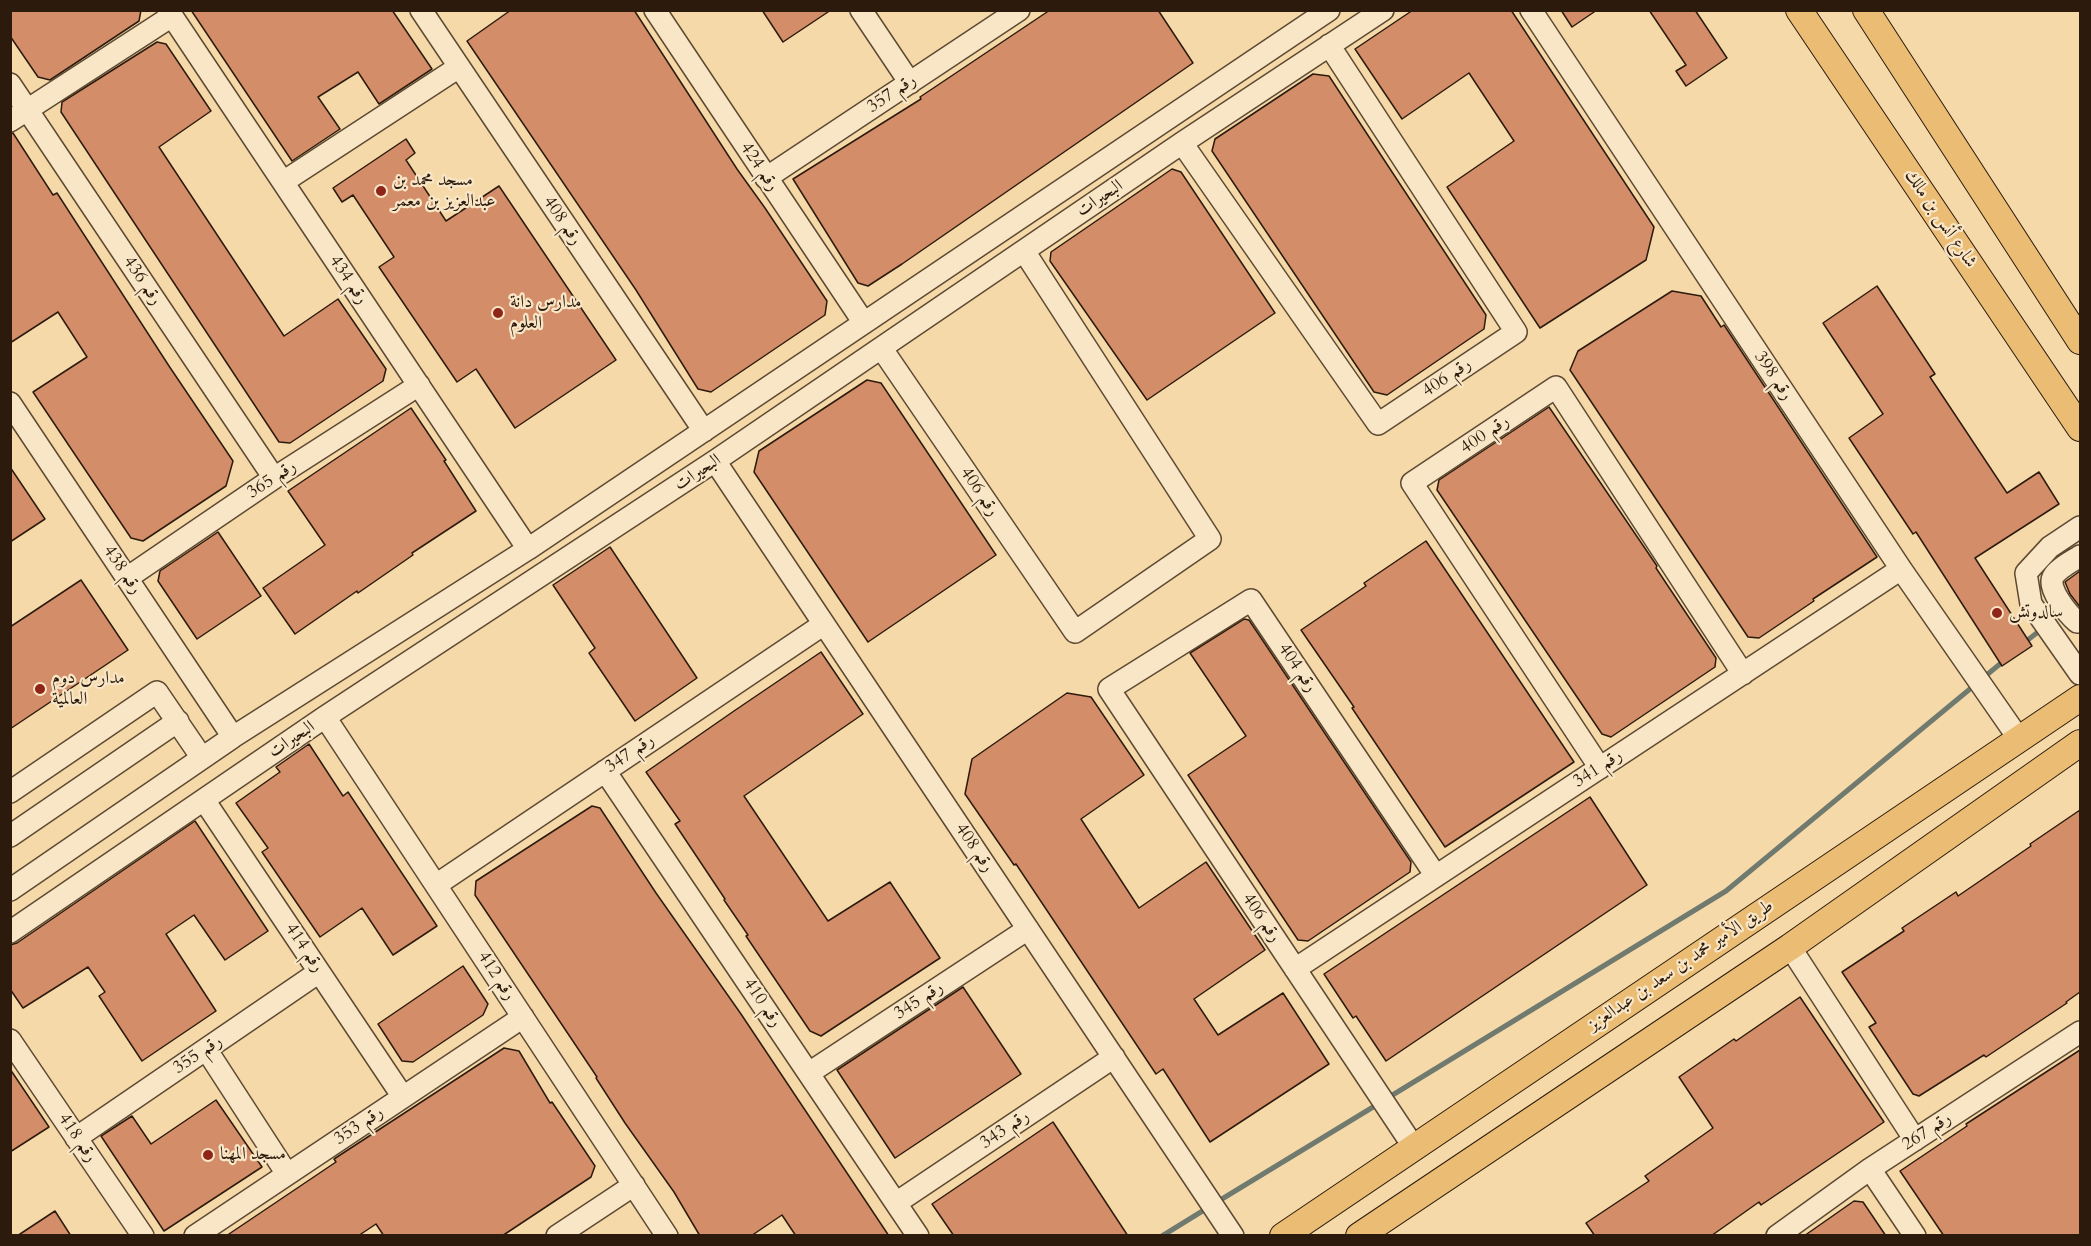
<!DOCTYPE html>
<html>
<head>
<meta charset="utf-8">
<style>
  body { margin:0 }
  #map { position:relative; width:2091px; height:1246px; overflow:hidden; background:#f5d9a9; font-family:Cardo,serif }
  canvas { display:block }
  .frame { position:absolute; inset:0; border:12px solid #2c1b0c; pointer-events:none }
</style>
</head>
<body>
<div id="map">
<canvas width="2091" height="1246"></canvas>
<div class="frame"></div>
</div>
<script>
const context = document.querySelector('canvas').getContext('2d');
context.lineJoin = 'round';
function stroke(path, color, width, dash) {
  context.strokeStyle = color;
  context.lineWidth = width;
  context.lineCap = dash ? 'butt' : 'round';
  context.setLineDash(dash || []);
  context.stroke(path);
}
function fill(path, color) {
  context.fillStyle = color;
  context.fill(path, 'evenodd');
}
function drawText(font, color, halo, rows, align = 'center') {
  context.font = font + ' Cardo,Amiri,serif';
  context.lineWidth = 4.5;
  context.setLineDash([]);
  context.textBaseline = 'middle';
  context.strokeStyle = halo;
  context.fillStyle = color;
  for (const [text, x, y, turn = 0] of rows) {
    context.save();
    context.translate(x, y);
    context.rotate((+turn || 0) * Math.PI / 180);
    context.textAlign = isNaN(turn) ? turn : align;
    if (halo) context.strokeText(text, 0, 0);
    context.fillText(text, 0, 0);
    context.restore();
  }
}
stroke(new Path2D(`
  M2024 643 2043 628
  M1983 678 2006 659
  M1386 1099 1726 891 1976 684
  M1217 1202 1378 1104
  M1162 1236 1209 1207`), '#707a6e', 5);
const building = new Path2D(`
  M10 10H141L139 21 50 80 38 77 10 36Z
  M191 10H392L432 69 379 104 358 72 318 97 340 129 292 161Z
  M511 10H634L737 169 765 208 827 301 825 315 711 392 698 389 636 290 467 41Z
  M762 10H831L783 42Z
  M1050 10H1158L1193 63 902 264 868 286 858 283 793 179 921 99 920 97Z
  M1413 10H1511L1654 227 1646 260 1540 328 1447 187 1514 141 1469 73 1402 119 1355 49Z
  M1561 10H1597L1572 27Z
  M1649 10H1695L1727 58 1686 86 1676 71 1686 65Z
  M157 42 166 44 211 111 159 147 284 336 338 299 386 369 383 381 290 443 279 442 61 112 62 102Z
  M1313 74 1329 76 1486 315 1484 329 1387 395 1374 392 1212 151 1215 139Z
  M13 133 53 195 57 193 169 366 233 461 226 486 143 541 131 538 33 392 87 357 58 312 10 343V134Z
  M406 139 415 153 406 160 446 221 499 186 616 360 515 428 476 369 457 382 379 267 394 257 353 195 342 202 333 188Z
  M1172 169 1181 172 1275 313 1147 400 1050 261 1051 252Z
  M1877 286 1935 374 1930 377 2007 493 2039 472 2059 504 1975 558 2032 646 2002 666 1916 532 1913 534 1849 438 1883 414 1823 323Z
  M1672 291 1701 296 1721 327 1724 325 1877 557 1813 599 1814 601 1759 638 1748 637 1570 370 1578 351Z
  M867 380 881 383 996 555 868 642 754 472 759 451Z
  M1549 407 1657 566 1656 568 1716 658 1715 667 1611 737 1602 734 1437 490 1439 480Z
  M411 408 446 460 444 461 476 511 412 553 413 555 358 593 357 591 295 634 263 588 325 545 288 491Z
  M10 467 45 519 10 542Z
  M218 532 261 596 197 639 158 581 160 571Z
  M1426 541 1574 762 1445 847 1352 708 1354 707 1301 630 1366 586 1364 583Z
  M610 547 697 678 635 721 589 653 595 648 553 585Z
  M2080 571V607L2070 594 2065 582Z
  M81 580 128 650 10 729V627Z
  M1244 619 1249 620 1411 862 1410 872 1308 941 1298 940 1188 775 1246 736 1190 653Z
  M821 652 863 714 744 796 828 921 890 882 940 958 821 1036 810 1031 746 936 748 935 724 900 725 899 675 824 680 821 646 772 734 711Z
  M1067 693 1091 697 1144 775 1081 819 1139 908 1206 862 1265 950 1194 999 1218 1035 1283 993 1329 1064 1210 1142 1163 1069 1156 1074 1016 864 1014 865 965 794 972 759Z
  M309 744 343 796 348 792 437 926 393 955 362 908 320 937 262 852 268 848 236 803 280 772 276 767Z
  M1590 797 1647 885 1386 1061 1356 1016 1353 1018 1324 974Z
  M592 806 600 808 656 893 741 1014 889 1236H796L782 1215 751 1236H700L674 1192 625 1123 596 1078 597 1077 475 895 476 881Z
  M2080 810V992L2066 1002 2067 1003 1986 1057 1984 1055 1919 1096 1913 1094 1869 1027 1876 1023 1842 972 1904 931 1902 928 1956 892 1958 896 2031 846 2030 844Z
  M195 821 268 931 225 960 194 915 166 934 216 1011 142 1061 99 996 105 992 88 967 23 1008 10 989V945L17 943Z
  M463 966 488 1004 483 1015 413 1062 402 1061 378 1024Z
  M963 987 1021 1074 895 1158 837 1070Z
  M1800 997 1884 1122 1761 1205 1759 1202 1711 1236H1595L1586 1223 1649 1181 1645 1176 1713 1128 1679 1077 1734 1039 1736 1041Z
  M504 1048 519 1051 550 1103 552 1102 595 1166 591 1177 502 1236H384L376 1224 358 1236H226L336 1162 334 1159Z
  M2080 1050V1236H1944L1900 1171 1967 1126 1966 1124Z
  M10 1069 49 1127 10 1152Z
  M216 1100 262 1167 164 1231 101 1136 132 1116 151 1144Z
  M1053 1122 1128 1236H954L932 1204Z
  M1854 1201 1863 1202 1886 1236H1804Z
  M55 1211 71 1236H17Z`);
fill(building, '#d38d69');
stroke(building, '#2c1b0c', 1.5);
const minor = new Path2D(`
  M168 10 528 549
  M421 10 704 431
  M655 10 864 323
  M861 10 910 83
  M1531 10 1901 569 2019 739
  M10 84 274 478
  M10 121 172 16
  M1182 143 1378 424 1516 332 1329 45
  M766 178 1019 10
  M283 182 459 67
  M882 349 1075 632 1210 539 1024 251
  M10 403 233 737
  M715 461 1233 1236
  M2080 527 2050 547 2026 573 2031 604 2080 674
  M2080 556C2073 561 2058 568 2053 577 2047 589 2068 614 2077 622L2080 621
  M127 578 274 478 419 385
  M325 717 667 1236
  M1600 768 1412 483 1556 387 1743 674
  M605 771 918 1236
  M10 792 157 692 202 758
  M204 800 403 1097
  M10 836 178 721
  M436 885 824 624
  M10 890 233 737 528 549 1329 10
  M10 932 325 717 715 461 1182 143 1383 10
  M1790 947 1915 1140
  M1295 969 1901 569
  M10 1040 143 1236
  M206 1049 287 1174
  M809 1073 1028 929
  M76 1138 319 972
  M1413 1146 1109 689 1251 600 1436 876
  M1870 1169 1915 1236
  M896 1203 1114 1057
  M195 1236 523 1017
  M557 1236 634 1185
  M1777 1236 1870 1169 2080 1032`);
const major = new Path2D(`
  M1799 10 2080 428
  M1866 10 2080 341
  M1283 1236 2080 698
  M1359 1236 1790 947 2080 743`);
stroke(minor, '#5e4a33', 24);
stroke(major, '#2c1b0c', 28);
stroke(minor, '#f8e6c7', 21);
stroke(major, '#eabc74', 26);
for (const [x, y, r, color] of [
  [381,191,6,"#8f2418"],
  [498,313,6,"#8f2418"],
  [1997,613,6,"#8f2418"],
  [40,689,6,"#8f2418"],
  [208,1155,6,"#8f2418"]
]) {
  const dot = new Path2D();
  dot.arc(x, y, r, 0, 2 * Math.PI);
  context.fillStyle = color;
  context.fill(dot);
  stroke(dot, '#f8e6c7', 2);
}
drawText('18px', '#2c1b0c', '#f8e6c7', [
  ["رقم 357",892,94,-34],
  ["رقم 424",759,167,56],
  ["البحيرات",1100,199,-34],
  ["شارع أنس بن مالك",1940,219,56],
  ["رقم 408",562,221,56],
  ["رقم 434",348,280,56],
  ["رقم 436",142,281,56],
  ["رقم 398",1773,376,56],
  ["رقم 406",1447,378,-34],
  ["رقم 400",1485,435,-34],
  ["البحيرات",698,473,-33],
  ["رقم 365",272,480,-33],
  ["رقم 406",979,492,56],
  ["رقم 438",122,570,56],
  ["رقم 404",1297,668,56],
  ["البحيرات",292,740,-34],
  ["رقم 347",630,754,-34],
  ["رقم 341",1598,769,-33],
  ["رقم 408",974,848,56],
  ["رقم 406",1261,918,56],
  ["رقم 414",304,948,56],
  ["طريق الأمير محمد بن سعد بن عبدالعزيز",1681,966,-34],
  ["رقم 412",496,976,57],
  ["رقم 345",919,1001,-33],
  ["رقم 410",762,1003,56],
  ["رقم 355",198,1055,-34],
  ["رقم 353",359,1126,-34],
  ["رقم 343",1005,1130,-34],
  ["رقم 267",1927,1132,-33],
  ["رقم 418",77,1138,56]
]);
drawText('18px', '#2c1b0c', '#f8e6c7', [
  ["مسجد محمد بن",393,181],
  ["عبدالعزيز بن معمر",393,202],
  ["مدارس دانة",510,303],
  ["العلوم",510,324],
  ["سالدوتش",2009,613],
  ["مدارس دوم",52,679],
  ["العالمية",52,700],
  ["مسجد المهنا",220,1155]
], 'left');
</script>
</body>
</html>
